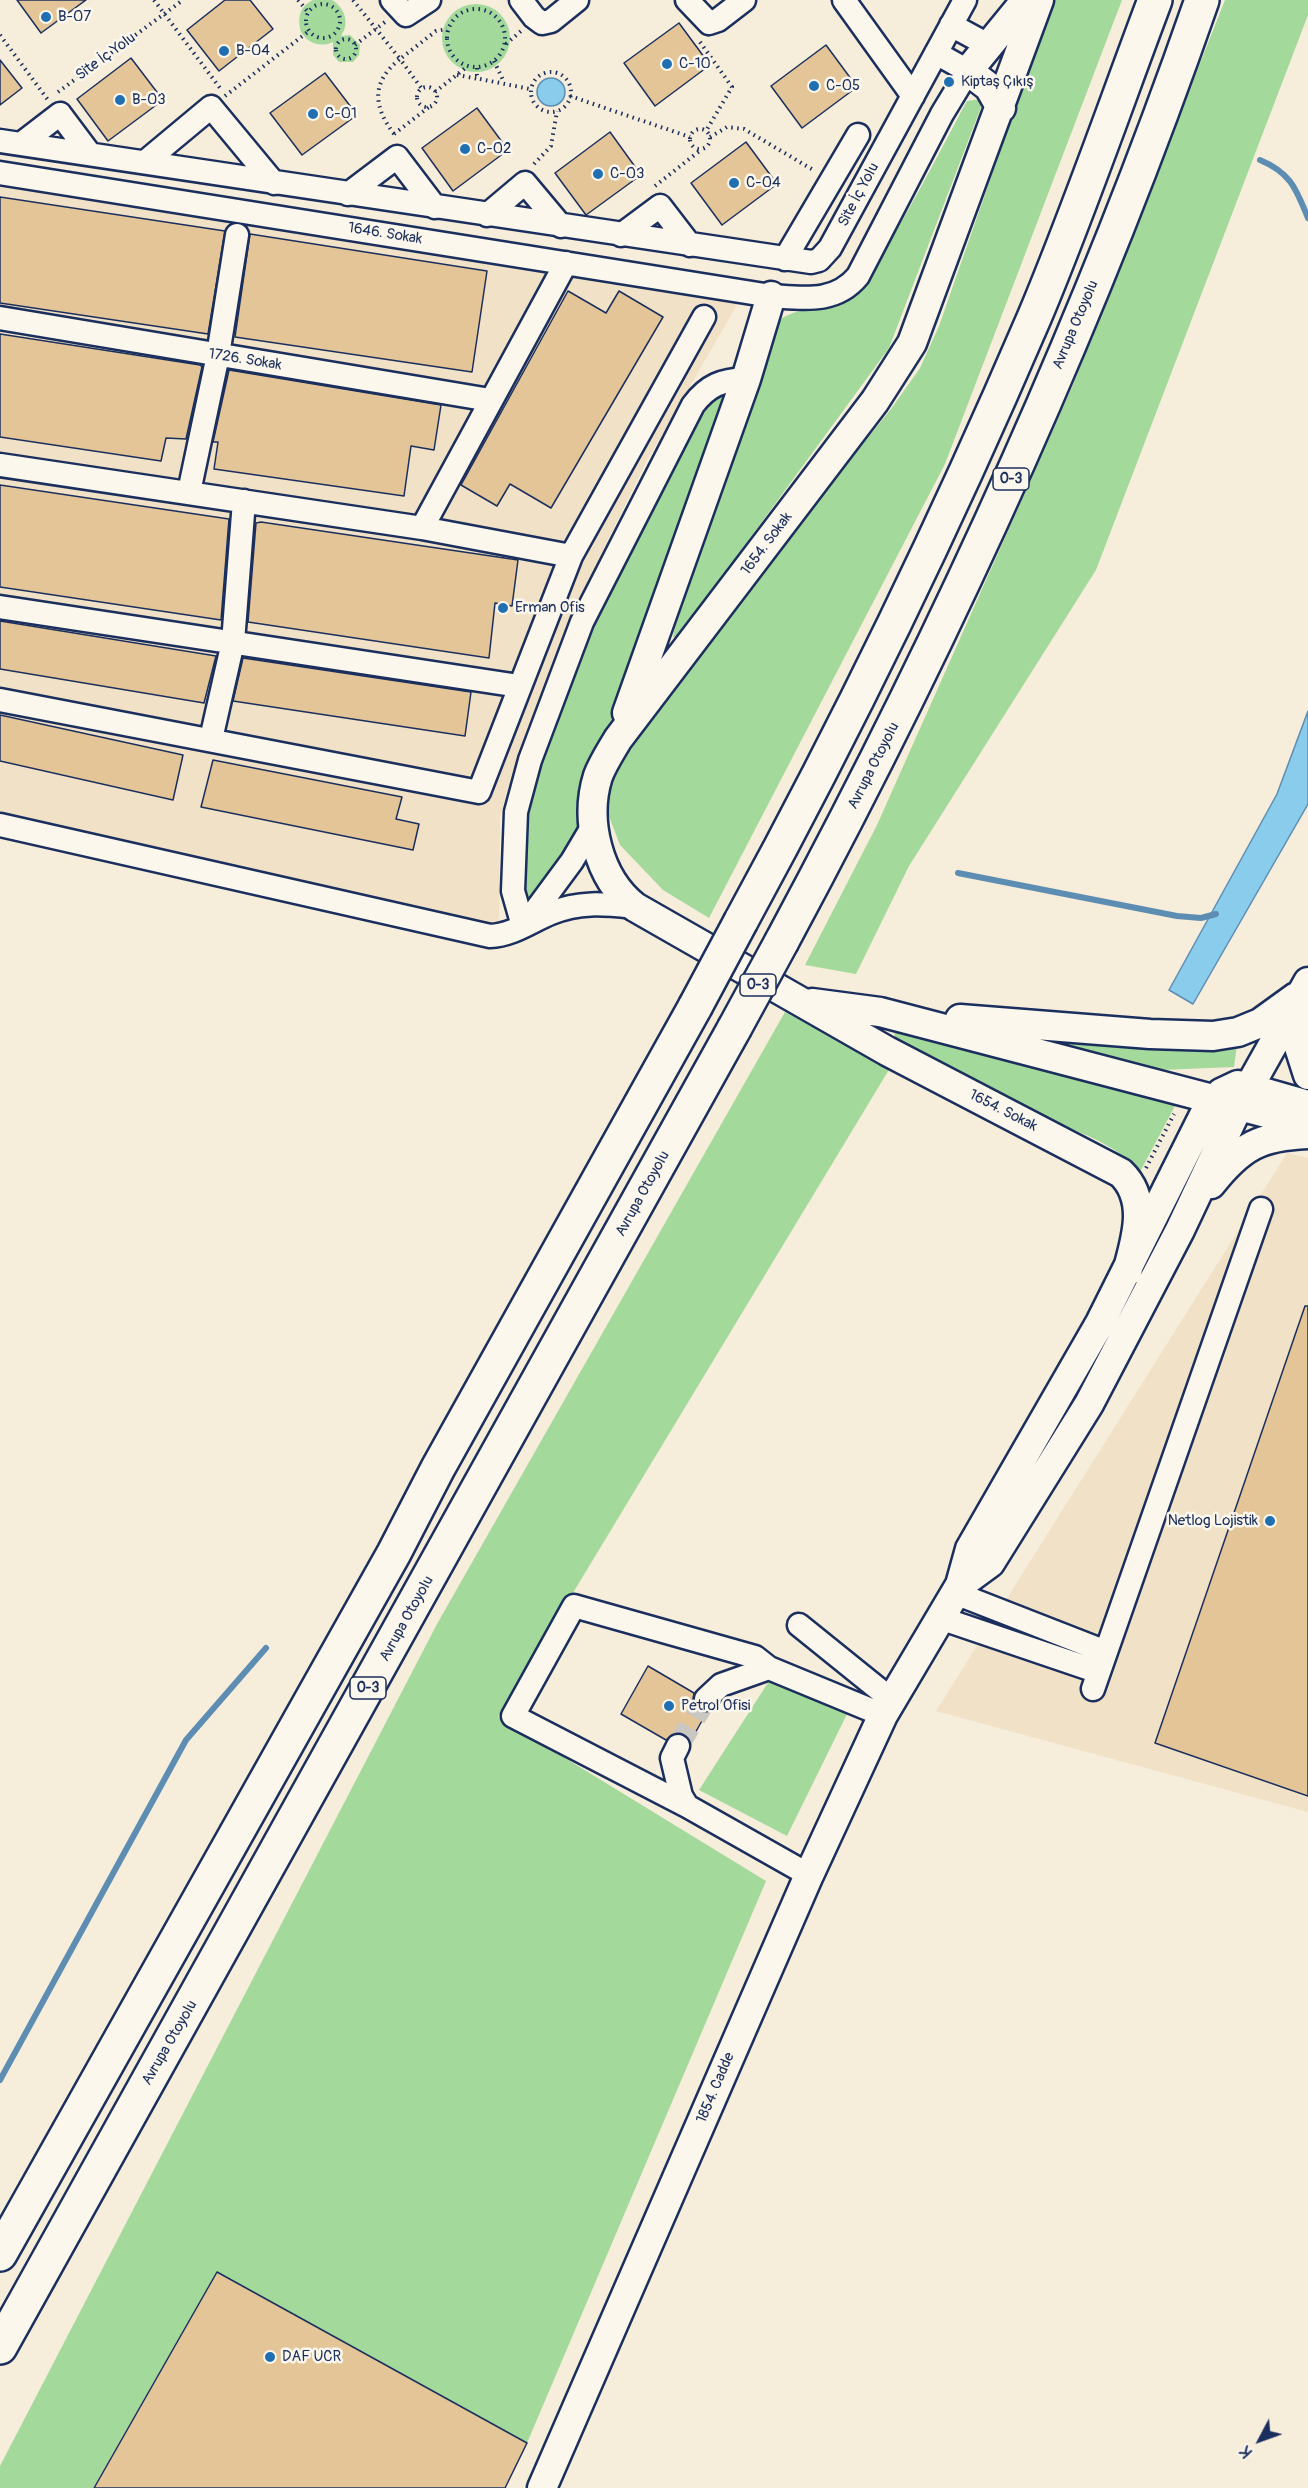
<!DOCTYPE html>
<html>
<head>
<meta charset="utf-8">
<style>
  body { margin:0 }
  #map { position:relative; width:1308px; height:2488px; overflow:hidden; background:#f6eddb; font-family:Pangolin,sans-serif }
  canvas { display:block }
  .north { position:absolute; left:1230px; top:2410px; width:60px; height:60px; -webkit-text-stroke:4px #fbf7ec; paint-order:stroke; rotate:229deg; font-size:16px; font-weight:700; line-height:24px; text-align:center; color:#1b2f5e }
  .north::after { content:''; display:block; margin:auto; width:21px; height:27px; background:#1b2f5e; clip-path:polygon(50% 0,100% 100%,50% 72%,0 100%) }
</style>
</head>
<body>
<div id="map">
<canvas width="1308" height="2488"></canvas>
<div class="north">K</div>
</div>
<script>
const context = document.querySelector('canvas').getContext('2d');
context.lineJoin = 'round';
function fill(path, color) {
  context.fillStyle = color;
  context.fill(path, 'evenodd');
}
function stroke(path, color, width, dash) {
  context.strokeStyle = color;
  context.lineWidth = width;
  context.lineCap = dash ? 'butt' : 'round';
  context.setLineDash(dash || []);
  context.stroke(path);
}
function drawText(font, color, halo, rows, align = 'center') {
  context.font = font + ' Pangolin,sans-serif';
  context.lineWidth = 5;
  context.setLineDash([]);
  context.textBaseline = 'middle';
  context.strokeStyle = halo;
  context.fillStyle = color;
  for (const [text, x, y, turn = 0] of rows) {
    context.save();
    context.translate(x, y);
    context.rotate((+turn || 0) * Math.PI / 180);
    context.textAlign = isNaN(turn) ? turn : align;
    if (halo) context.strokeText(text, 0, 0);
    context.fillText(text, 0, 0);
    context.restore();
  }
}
fill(new Path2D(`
  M0 174 745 291 646 462 567 624 507 790 500 817 499 946 0 832Z
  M1287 1153 1308 1158V1812L936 1711Z`), '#f1e1c7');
fill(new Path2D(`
  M313 0H332C345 8 350 23 341 36L350 35 360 45 359 55 353 62H339L333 55V42C320 48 308 43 301 32 297 18 300 6 313 0Z
  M1053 0H1122L945 464 709 918 663 890 620 845 605 806 609 779 631 740 697 649 891 409 920 368 939 326Z
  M1225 0H1308V15L1096 570 909 866 856 974 805 965 877 825 1072 387Z
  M442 38a34 34 0 1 1 68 0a34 34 0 1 1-68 0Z
  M981 99 983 102 889 348 677 638 673 637 678 611 725 487 756 384 768 362 778 321C802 304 816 314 839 306 869 294 947 137 967 101Z
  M746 379 594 813 523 926 516 812 530 760 694 403Z
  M785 1012 890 1068 498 1717 766 1881 527 2443 217 2272 93 2488H0V2466L437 1624Z
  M899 1030 1177 1102 1140 1172C1110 1136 1055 1126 1015 1105 975 1085 936 1063 897 1041L894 1034Z
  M1021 1032 1237 1045 1234 1067 1160 1070Z
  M771 1678 850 1708 787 1836 699 1790Z`), '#a4d99c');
const water = new Path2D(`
  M537 92a14 14 0 1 1 28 0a14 14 0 1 1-28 0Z
  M1308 711V804L1193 1004 1169 990 1277 794Z`);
fill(water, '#8acceb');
stroke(water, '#5e8db3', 1.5);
stroke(new Path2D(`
  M1260 160C1291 173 1296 189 1308 218
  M958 873 1177 916 1201 918 1216 914
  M0 2080 186 1740 266 1648`), '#5e8db3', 6);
const building = new Path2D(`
  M17 0H86L41 33Z
  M225 0H250L273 29 219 71 187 30Z
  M679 23 710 65 655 106 624 63Z
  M826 45 857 87 802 128 771 86Z
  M131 58 163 100 108 141 77 99Z
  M0 60 22 88 0 105Z
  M325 73 357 115 302 155 270 113Z
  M477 108 508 150 453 191 422 148Z
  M610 132 641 175 586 215 555 173Z
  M746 142 777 184 722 225 691 183Z
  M0 197 225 231 208 334 0 303Z
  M250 234 487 271 472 372 235 337Z
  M568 291 606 313 619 291 663 317 551 508 510 484 497 506 461 485Z
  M0 334 200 365 202 367 186 439 166 438 161 461 0 437Z
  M229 370 441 405 434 450 411 446 404 496 214 469 218 442H213Z
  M0 485 229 519 221 620 0 587Z
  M261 522 518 560 512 606 495 603 489 658 248 622 256 523Z
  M0 621 216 656 204 703 0 669Z
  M243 658 471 692 465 736 233 701Z
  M0 715 183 755 173 800 0 761Z
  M213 760 402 797 396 819 419 824 413 850 201 807Z
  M1305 1306H1308V1796L1155 1743Z
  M648 1666 694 1693 693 1701 696 1708 707 1712 690 1742 685 1734 678 1733 666 1740 621 1714Z
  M217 2272 527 2443 505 2488H94Z`);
fill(building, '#e4c597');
stroke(building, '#1b2f5e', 1.5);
stroke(new Path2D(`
  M678 1746 706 1699`), '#cac7c2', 22, [22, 11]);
const minor = new Path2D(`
  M392 0 406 15 429 0
  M521 0 534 17 542 23 551 21 577 0
  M687 0 709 23 718 20 744 0
  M844 0 913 96
  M951 25 988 45
  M0 141 811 262 819 260 830 248 965 0
  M21 144 60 114 90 154
  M145 162 211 107 274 183
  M0 173 771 296C803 298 835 304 858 276L942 114 968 71 936 53
  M348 194 397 157 435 207
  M487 215 525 183 561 226
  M621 235 660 206 690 245
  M785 259 858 135
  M0 318 490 400
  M0 465 422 528 571 556 704 317
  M189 492 218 355 237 235
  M422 528 566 263
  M0 607 519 686
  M0 700 479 792 571 556
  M211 739 233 642 244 501
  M0 825 490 936C513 935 531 921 551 913 580 901 605 904 635 907
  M527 922 572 861 594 824
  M523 926 513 891 516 812 530 760 582 622 693 405C708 385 722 380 746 379
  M955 1593 1106 1652
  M940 1618 1099 1672
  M799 1625 892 1700
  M1093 1689 1261 1209
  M706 1699 721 1685 769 1668 883 1715
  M678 1746 672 1758 681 1796 687 1806 809 1875
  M687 1806 513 1716 574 1606 755 1657 769 1668`);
const major = new Path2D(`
  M1039 0 912 343 875 401 618 739C611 751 603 763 598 776 584 820 598 878 635 907L887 1051 1121 1173C1149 1200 1136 1239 1127 1272
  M1001 108 989 87 968 71 1026 0
  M627 713 746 379 771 296
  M812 1003 880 1012 1308 1124
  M1302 1003 1299 1047 1308 1075
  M960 1019 1150 1034 1213 1036 1238 1032 1260 1023 1296 997
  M1211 1184C1241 1146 1260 1136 1308 1134
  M960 1585 990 1563 1089 1404 1180 1230 1239 1105 1308 982
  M542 2488 809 1875 883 1715 960 1585 970 1549 1100 1323 1205 1113 1221 1093 1238 1085 1308 1105`);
const highway = new Path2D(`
  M741 921C848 725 946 523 1034 318 1078 214 1115 106 1155 0
  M782 941C945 638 1089 325 1202 0
  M0 2254 394 1553 438 1468 695 1007
  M0 2347 734 1029`);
stroke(minor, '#1b2f5e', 27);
stroke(major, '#1b2f5e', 33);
stroke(highway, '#1b2f5e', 38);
stroke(new Path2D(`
  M154 0 220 88
  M298 0 308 12
  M353 0 400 59 436 31 447 29
  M306 21a17 17 0 1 1 34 0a17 17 0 1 1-34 0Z
  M447 38a29 29 0 1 1 58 0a29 29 0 1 1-58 0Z
  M0 35 48 100
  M336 49a10 10 0 1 1 20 0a10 10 0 1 1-20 0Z
  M700 42 732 87 706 131
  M506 44 521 31
  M355 45 385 22
  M494 61 504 82
  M477 68V75L480 79 530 89
  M531 92a20 20 0 1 1 40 0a20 20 0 1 1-40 0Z
  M457 75 479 79
  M417 97a10 10 0 1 1 20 0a10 10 0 1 1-20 0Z
  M58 92 183 0
  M435 92 468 66
  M225 96 309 31
  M570 96 690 137
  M690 139a10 10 0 1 1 20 0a10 10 0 1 1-20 0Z
  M394 134C373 106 371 82 400 59L422 89
  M394 134 429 107
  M710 137 727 127 744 129 815 171
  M534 164 551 146 557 111
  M655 186 702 149
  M1146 1168 1174 1114`), '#1b2f5e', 4, [1.5, 4.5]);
stroke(minor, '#fbf7ec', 22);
stroke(major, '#fbf7ec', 28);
stroke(highway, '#fbf7ec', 33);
const highwayBridge = new Path2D(`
  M695 1007 741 921
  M734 1029 782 941`);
stroke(highwayBridge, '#1b2f5e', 38, []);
stroke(highwayBridge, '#fbf7ec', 33);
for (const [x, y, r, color] of [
  [46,17,6,"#1f6fb2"],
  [224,51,6,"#1f6fb2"],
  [667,64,6,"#1f6fb2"],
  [949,82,6,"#1f6fb2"],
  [814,86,6,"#1f6fb2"],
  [120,100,6,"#1f6fb2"],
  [313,114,6,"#1f6fb2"],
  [465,149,6,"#1f6fb2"],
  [598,174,6,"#1f6fb2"],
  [734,183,6,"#1f6fb2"],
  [503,608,6,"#1f6fb2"],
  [1270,1521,6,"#1f6fb2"],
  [669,1706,6,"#1f6fb2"],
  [270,2357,6,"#1f6fb2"]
]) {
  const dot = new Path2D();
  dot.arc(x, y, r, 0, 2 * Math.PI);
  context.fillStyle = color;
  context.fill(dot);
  stroke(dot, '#fbf7ec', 2);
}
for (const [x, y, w] of [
  [1011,479,36],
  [758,985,36],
  [368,1688,36]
]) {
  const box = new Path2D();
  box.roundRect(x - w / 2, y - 11, w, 22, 4.5);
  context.fillStyle = '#fbf7ec';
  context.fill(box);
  stroke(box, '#1b2f5e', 1.5);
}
drawText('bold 14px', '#1b2f5e', null, [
  ["O-3",1011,479],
  ["O-3",758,985],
  ["O-3",368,1688]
]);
drawText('15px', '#1b2f5e', '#fbf7ec', [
  ["B-07",58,17],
  ["B-04",236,51],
  ["C-10",679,64],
  ["Kiptaş Çıkış",961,82],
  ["C-05",826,86],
  ["B-03",132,100],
  ["C-01",325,114],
  ["C-02",477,149],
  ["C-03",610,174],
  ["C-04",746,183],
  ["Erman Ofis",515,608],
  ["Netlog Lojistik",1258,1521,"right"],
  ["Petrol Ofisi",681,1706],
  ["DAF UCR",282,2357]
], 'left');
drawText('15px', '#1b2f5e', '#fbf7ec', [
  ["Site İç Yolu",106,57,-36],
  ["Site İç Yolu",859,195,-62],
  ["1646. Sokak",385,234,9],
  ["Avrupa Otoyolu",1076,325,-67],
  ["1726. Sokak",245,360,9],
  ["1654. Sokak",767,544,-53],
  ["Avrupa Otoyolu",874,766,-63],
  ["1654. Sokak",1003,1111,27],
  ["Avrupa Otoyolu",643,1194,-61],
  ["Avrupa Otoyolu",407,1619,-61],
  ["Avrupa Otoyolu",170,2043,-60],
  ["1854. Cadde",716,2088,-67]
]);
</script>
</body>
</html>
